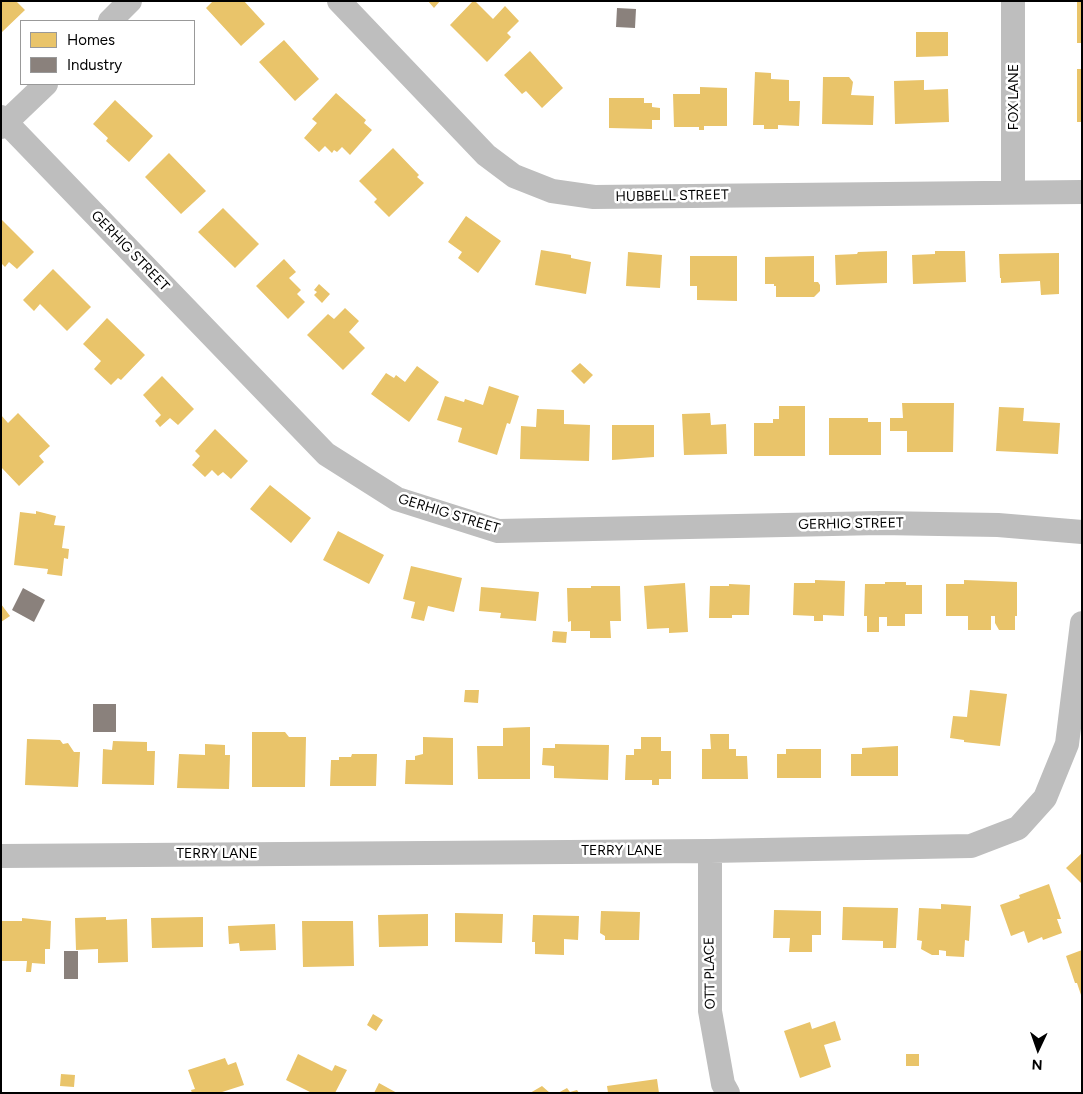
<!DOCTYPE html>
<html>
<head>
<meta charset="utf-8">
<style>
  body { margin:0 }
  #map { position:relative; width:1083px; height:1094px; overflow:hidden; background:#fff; font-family:Figtree,sans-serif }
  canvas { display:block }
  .frame { position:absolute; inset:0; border:2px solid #000; pointer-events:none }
  .legend { position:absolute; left:20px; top:20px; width:175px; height:65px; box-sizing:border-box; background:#fff; border:1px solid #999; margin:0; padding:6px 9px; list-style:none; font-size:15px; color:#000 }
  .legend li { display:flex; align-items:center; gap:10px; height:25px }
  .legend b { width:25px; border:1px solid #999 }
  .north { position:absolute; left:1013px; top:1024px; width:50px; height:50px; -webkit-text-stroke:4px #fff; paint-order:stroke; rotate:183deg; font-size:14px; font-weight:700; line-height:20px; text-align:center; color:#000 }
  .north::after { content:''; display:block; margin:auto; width:18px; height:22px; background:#000; clip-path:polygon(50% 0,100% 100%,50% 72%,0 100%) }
</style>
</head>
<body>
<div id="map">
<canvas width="1083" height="1094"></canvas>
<div class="frame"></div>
<ul class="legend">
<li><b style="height:14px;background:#e9c46a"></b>Homes</li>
<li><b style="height:14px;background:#8a817c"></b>Industry</li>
</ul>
<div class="north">N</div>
</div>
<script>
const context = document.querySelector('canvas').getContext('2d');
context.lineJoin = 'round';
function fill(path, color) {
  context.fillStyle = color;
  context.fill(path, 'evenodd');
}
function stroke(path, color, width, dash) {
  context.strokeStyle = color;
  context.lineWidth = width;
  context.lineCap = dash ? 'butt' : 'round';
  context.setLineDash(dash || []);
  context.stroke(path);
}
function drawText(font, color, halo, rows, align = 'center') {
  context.font = font + ' Figtree,sans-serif';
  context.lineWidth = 5;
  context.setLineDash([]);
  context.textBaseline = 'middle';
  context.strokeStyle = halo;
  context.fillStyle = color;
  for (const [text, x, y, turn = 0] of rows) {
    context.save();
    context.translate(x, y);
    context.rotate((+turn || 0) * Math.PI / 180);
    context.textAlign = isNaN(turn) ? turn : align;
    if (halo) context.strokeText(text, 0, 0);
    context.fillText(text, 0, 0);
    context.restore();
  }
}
fill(new Path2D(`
  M1 1H16L25 10 1 33Z
  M213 1H244L265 24 241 46 206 8Z
  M428 1H440L434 8Z
  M473 1H475L493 19 505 6 519 21 507 33 511 37 487 62 450 25Z
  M1077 1H1082V43H1077Z
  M916 32H948V56L916 57Z
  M284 40 319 79 295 101 259 62Z
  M530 51 563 88 542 108 526 91 522 94 504 75Z
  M1077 69H1082V122H1077Z
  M755 72 771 73V79L789 80V101H800L799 126 778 125V129H764V125H753Z
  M823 77H849L853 82 851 95 874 96 873 125 822 124Z
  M924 80V90L948 89 949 122 895 124 894 81Z
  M700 87 727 88V126H704V130H699V127H674L673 94H700Z
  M336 93 366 120 364 123 372 130 350 155 342 147 337 152 334 150 332 153 325 146 319 152 304 138 317 123 312 119Z
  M609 98H644V103H652V107L660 108V120H652V129L609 128Z
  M115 100 153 136 129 162 106 141 108 138 93 124Z
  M393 148 419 175 417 177 424 183 389 217 374 202 377 199 359 181Z
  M169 153 206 191 181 214 145 177Z
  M223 208 259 244 235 268 198 232Z
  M466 216 501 241 478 273 458 258 462 252 448 242Z
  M1 219 34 252 17 269 9 262 5 267 1 263Z
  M541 250 571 255V258L591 262 586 294 535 285Z
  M887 251V283L836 285 835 255 857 254 858 252Z
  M935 251H965L966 282 913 284 912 255 935 254Z
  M628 252 662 255 660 288 626 286Z
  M1059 253V294L1041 295 1040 281 1001 283V278H1000L999 254Z
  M690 256H737V301L697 300V286H690Z
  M814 256V282H818L820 285V291L814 297H776V286H774V284H765V257Z
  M284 259 296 272 289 278 301 290 297 294 305 302 288 319 256 286Z
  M53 269 91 307 67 331 40 304 34 311 23 300Z
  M319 284 330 294 322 303 314 295 317 292 314 290Z
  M345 308 359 321 349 332 365 348 343 370 307 335 328 314 334 319Z
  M107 318 145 355 121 380 118 378 111 385 94 369 101 361 83 344Z
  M580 363 593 375 584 384 571 371Z
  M417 366 439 382 409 422 371 394 386 373 394 378 396 375 405 382Z
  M162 376 194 409 178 425 170 418 160 427 155 421 161 415 143 395Z
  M489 386 519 396 510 424 507 423 497 455 458 442 462 428 437 420 445 396 464 402 465 399 483 405Z
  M902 403H954L953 452H907V431H890V418H903Z
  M779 406H805V456H754V423H773V419H779Z
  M999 407 1024 408 1023 421 1060 423 1058 454 996 451Z
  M537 409 564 410V424L590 425 589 461 520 459 521 426 536 427Z
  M18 413 50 446 39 456 44 462 19 486 1 467V415L8 423Z
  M710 413 711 425 726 424 727 454 684 455 682 414Z
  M829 418H868V422H881V455H829Z
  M612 425H654V457L612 460Z
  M215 429 248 461 231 479 223 472 218 476 212 470 205 477 192 465 200 456 195 451Z
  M270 485 311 518 291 543 250 509Z
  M36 511 56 516 54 525 65 526 62 548 69 549 68 559 64 558 62 576 47 574 48 569 14 565 20 512 36 514Z
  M338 531 384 555 369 584 323 560Z
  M411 566 462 578 454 612 428 606 424 621 411 618 415 602 403 599Z
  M815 580 845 581 844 616 823 615V621H814V616L793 615 794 583H815Z
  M964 580 1017 582V616H1015V630H999L995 623V616H991V630H968V616H946V584H964Z
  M885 582H906V585H922V614H905V626H887V617H879V632H867V616H864L865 584H885Z
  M685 583 688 632 669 633V628L647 629 644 586Z
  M729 584 750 585 749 615H732V618H709L710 586H729Z
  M591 586H620L621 621H610L611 638H590V631H571V621L568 622 567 588H591Z
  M481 587 539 592 536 621 500 618 501 613 479 611Z
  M1 604 10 616 1 622Z
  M553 631 567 632 566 643 552 642Z
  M465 690H479L478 703 464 702Z
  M970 690 1007 694 1000 746 964 742V740L950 738 953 716 967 717Z
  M530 727V779H478L477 746H503V728Z
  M252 732H285L289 737H306L305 787H252Z
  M710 734H729V749H736V756H747L748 779H702V749H711Z
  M423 737 453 738V785L405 784 406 760H415V756L423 754Z
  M641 737H661V751H671V779H659V785H652V780H625L626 755H634V749H641Z
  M27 739 60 740 63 744 68 743 74 752H80L78 787 25 785Z
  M113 741 147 742V751H155L154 785 102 784 103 749 112 750Z
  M205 744 225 745V755H230L229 789 177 788 179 754 205 755Z
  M555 744 609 745 608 780 554 778V766L542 765 543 748H555Z
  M898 746V776H851V754H862V748Z
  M786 749H821V778H777V754H786Z
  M352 754H377L376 786H330L331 760H339V757H351Z
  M1082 853V884L1066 868Z
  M1049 884 1061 919H1057L1062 933 1043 940 1042 937 1028 943 1024 931 1011 936 1000 905 1020 898 1019 895Z
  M941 904 971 906 969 941 965 940 964 957 946 956V951L939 950V955H932L921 949 922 941 917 940 919 908 941 909Z
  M843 907 898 908 896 948H883V941L842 940Z
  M774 910 821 911V935H812V952H789L790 938H773Z
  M601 911 640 912 639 940H605V936L600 933Z
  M455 913 503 914 502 943 455 942Z
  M428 914V946L379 947 378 915Z
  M533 915 579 916 578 940 564 939V955L535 954V942H532Z
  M106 917V920L127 919 128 962 98 963V949L76 950 75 918Z
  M203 917V947L152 948 151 918Z
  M22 918 51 921 50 949H45V964L32 963 31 972H26L27 961H1V921H22Z
  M302 921H353L354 966 303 967Z
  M275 924 276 950 240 951 239 943 229 944 228 926Z
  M1082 950V995H1081L1077 983H1075L1066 956Z
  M373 1014 383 1020 376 1031 367 1025Z
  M835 1021 841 1040 824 1045 831 1067 800 1078 784 1031 810 1022 812 1029Z
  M298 1054 332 1071 335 1065 347 1070 335 1093H312L286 1080Z
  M906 1054H919V1066H906Z
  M225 1058 228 1065 236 1062 244 1085 219 1093H192L191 1090 195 1089 188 1070Z
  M61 1074 75 1075 74 1087 60 1086Z
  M657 1079 659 1093H608L607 1086Z
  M379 1083 397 1093H374Z
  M542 1086 550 1093H530Z
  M567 1088 570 1092 577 1090 579 1093H558Z`), '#e9c46a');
fill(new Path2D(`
  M617 8 636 9 635 28 616 27Z
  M23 588 45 600 34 622 12 610Z
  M93 704H116V732H93Z
  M64 951H78V979H64Z`), '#8a817c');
stroke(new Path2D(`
  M339 1 486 155 514 176 552 191 594 197 1082 192
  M1013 1V192
  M110 21 130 1
  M1 117 326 454 397 499 498 531 880 523 998 525 1082 532
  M1 127 46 84
  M710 851V1011L723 1084 728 1093
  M1 856 710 851 971 846 1018 828 1045 798 1067 744 1082 623`), '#bebebe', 24);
drawText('14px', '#000', '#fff', [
  ["FOX LANE",1014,97,-90],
  ["HUBBELL STREET",672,196,-1],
  ["GERHIG STREET",130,251,46],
  ["GERHIG STREET",449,514,17],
  ["GERHIG STREET",851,524,-1],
  ["TERRY LANE",622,851],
  ["TERRY LANE",217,854],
  ["OTT PLACE",710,973,-91]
]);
</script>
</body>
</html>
